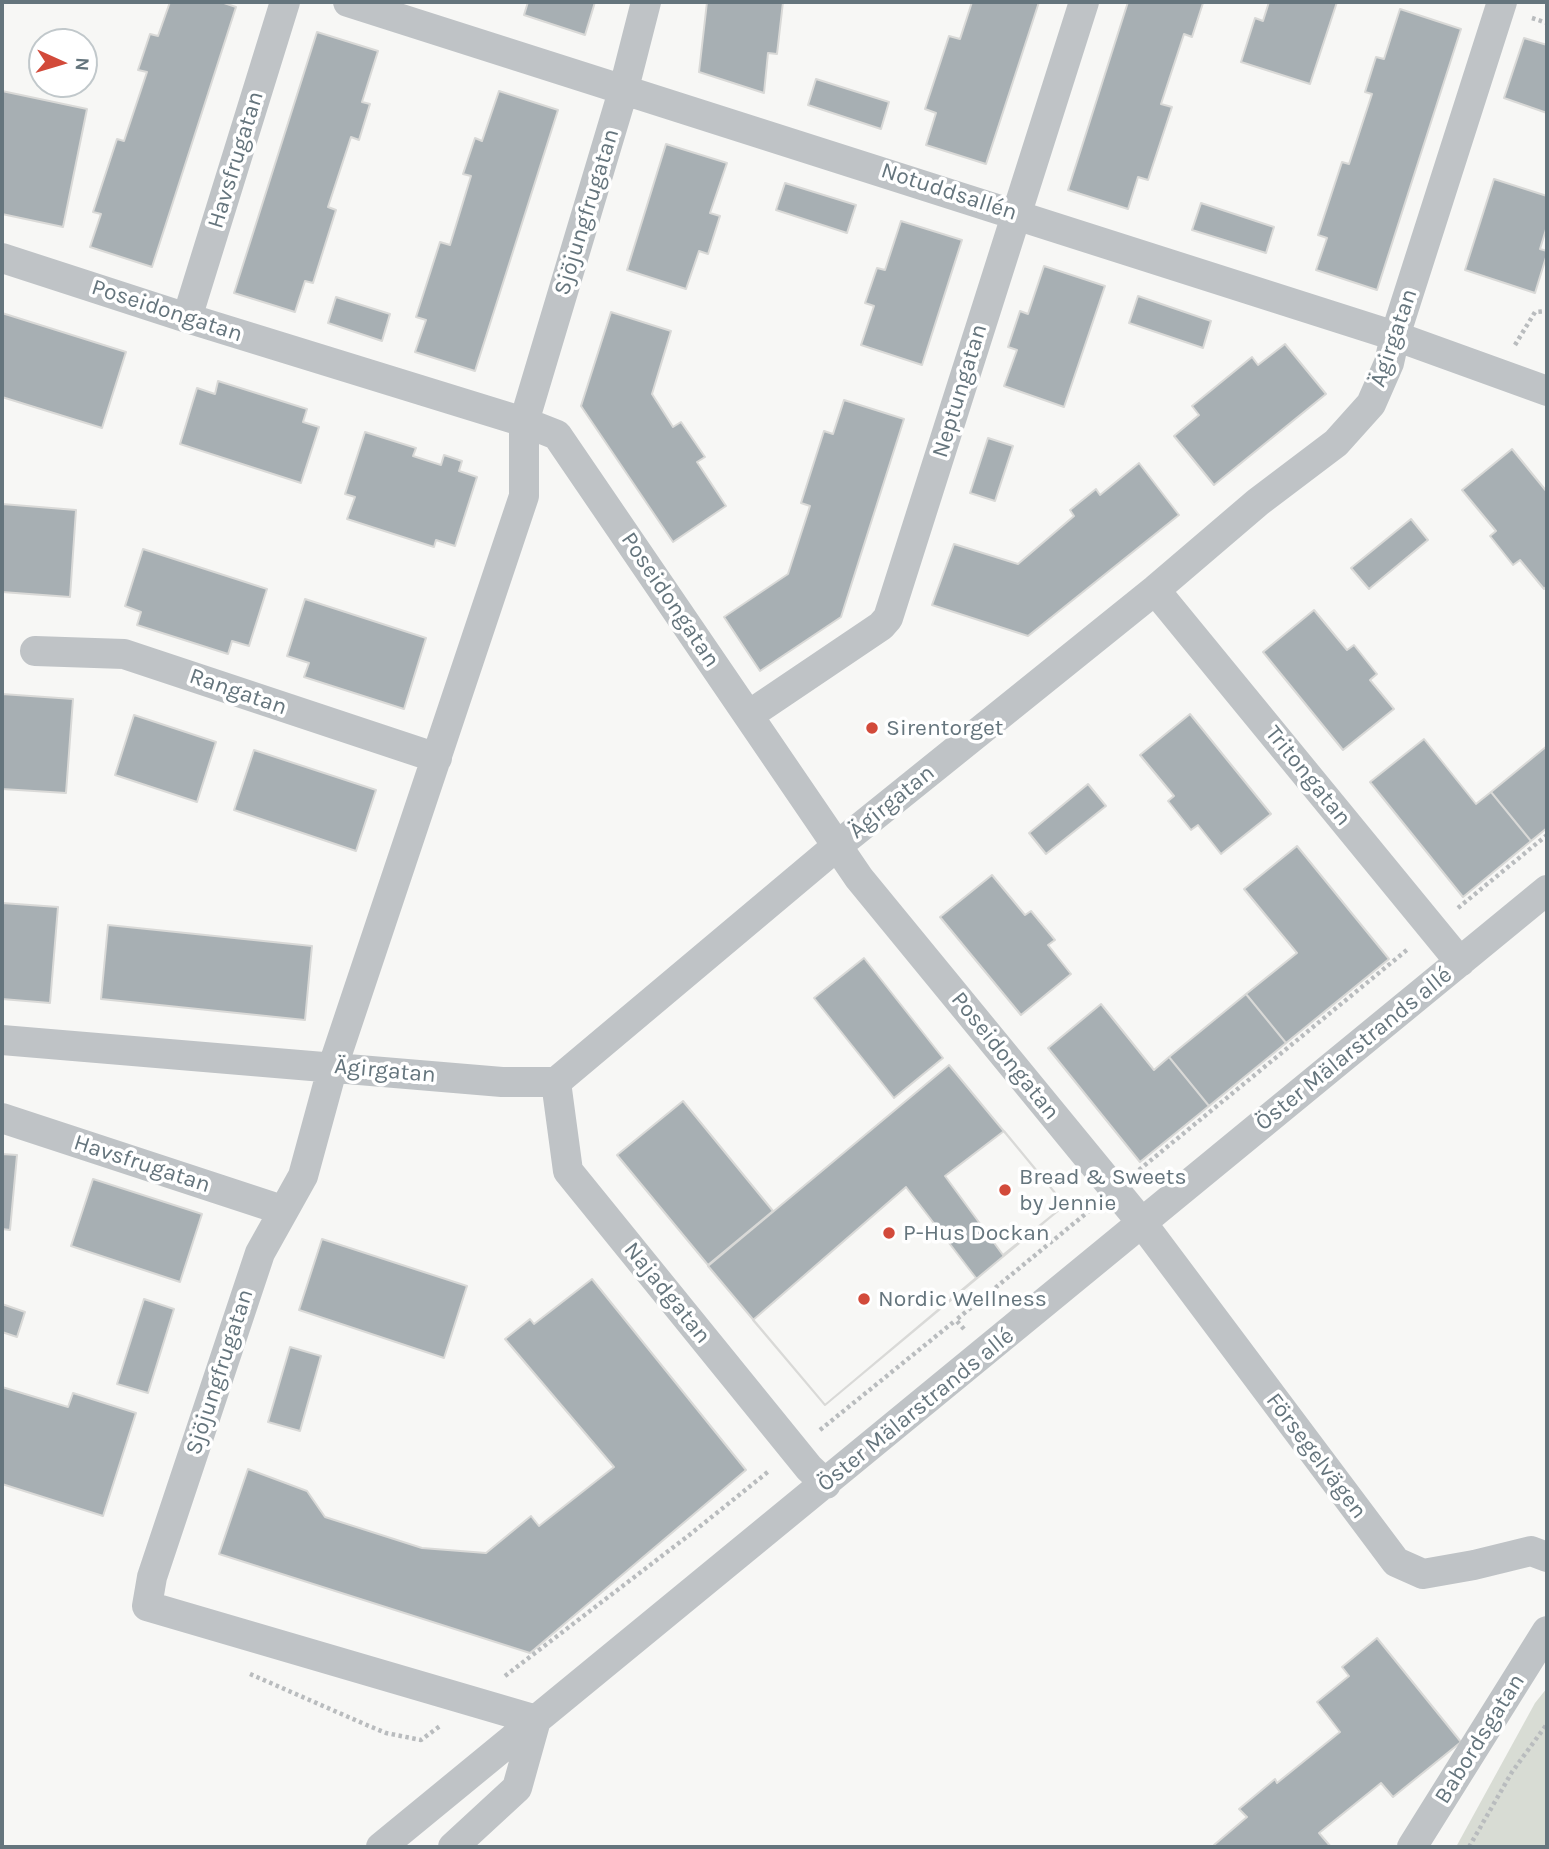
<!DOCTYPE html>
<html>
<head>
<meta charset="utf-8">
<style>
  body { margin:0 }
  #map { position:relative; width:1549px; height:1849px; overflow:hidden; background:#f7f7f5; font-family:Karla,sans-serif }
  canvas { display:block }
  .frame { position:absolute; inset:0; border:4px solid #65757d; pointer-events:none }
  .north { position:absolute; left:28px; top:28px; width:70px; height:70px; box-sizing:border-box; background:#fff; border:2px solid #c1c8cb; border-radius:50%; rotate:94deg; font-size:19px; font-weight:700; line-height:28px; text-align:center; color:#65757d }
  .north::after { content:''; display:block; margin:auto; width:24px; height:32px; background:#d24a3a; clip-path:polygon(50% 0,100% 100%,50% 72%,0 100%) }
</style>
</head>
<body>
<div id="map">
<canvas width="1549" height="1849"></canvas>
<div class="frame"></div>
<div class="north">N</div>
</div>
<script>
const context = document.querySelector('canvas').getContext('2d');
context.lineJoin = 'round';
function fill(path, color) {
  context.fillStyle = color;
  context.fill(path, 'evenodd');
}
function stroke(path, color, width, dash) {
  context.strokeStyle = color;
  context.lineWidth = width;
  context.lineCap = dash ? 'butt' : 'round';
  context.setLineDash(dash || []);
  context.stroke(path);
}
function drawText(font, color, halo, rows, align = 'center') {
  context.font = font + ' Karla,sans-serif';
  context.lineWidth = 7;
  context.setLineDash([]);
  context.textBaseline = 'middle';
  context.strokeStyle = halo;
  context.fillStyle = color;
  for (const [text, x, y, turn = 0] of rows) {
    context.save();
    context.translate(x, y);
    context.rotate((+turn || 0) * Math.PI / 180);
    context.textAlign = isNaN(turn) ? turn : align;
    if (halo) context.strokeText(text, 0, 0);
    context.fillText(text, 0, 0);
    context.restore();
  }
}
fill(new Path2D(`
  M1547 1688V1847H1456L1535 1703Z`), '#d8dcd4');
const building = new Path2D(`
  M170 2H221L236 7 152 267 90 247 101 214 93 212 117 139 124 141 147 72 138 70 150 34 158 36Z
  M528 2H595L585 35 524 15Z
  M707 2H783L777 54 768 53 764 93 699 72Z
  M972 2H1039L986 164 926 145 936 113 925 109 949 36 960 39Z
  M1128 2 1203 3 1192 37 1184 34 1161 104 1172 107 1148 180 1138 177 1128 209 1068 190Z
  M1269 2H1337L1310 84 1241 62 1255 18 1263 21Z
  M1400 9 1461 29 1377 290 1316 270 1327 238 1318 235 1342 162 1349 164 1372 94 1365 92 1376 57 1384 59Z
  M317 32 378 51 362 102 370 104 359 140 351 137 328 207 336 210 313 283 305 281 295 312 234 293Z
  M1524 38 1547 45V113L1504 98Z
  M816 79 889 102 881 129 808 105Z
  M2 91 87 109 63 227 2 214Z
  M499 91 558 110 475 371 415 352 426 320 416 317 440 242 450 245 471 176 463 174 475 138 482 141Z
  M666 144 727 163 710 213 720 216 708 254 699 251 686 289 627 270Z
  M1494 179 1547 196V226L1540 249 1547 251V254L1535 293 1465 270Z
  M785 183 856 205 847 233 776 210Z
  M1201 203 1274 227 1266 253 1192 230Z
  M901 221 962 240 922 365 861 345 874 306 865 303 877 268 885 270Z
  M1044 266 1105 286 1064 407 1004 386 1017 350 1008 347 1020 311 1028 314Z
  M1138 296 1211 321 1203 348 1129 323Z
  M336 297 390 314 382 341 328 323Z
  M611 312 671 331 652 394 673 427 681 422 705 457 697 462 726 506 673 542 581 406Z
  M2 313 126 352 102 428 2 397Z
  M1285 344 1326 394 1214 485 1174 436 1199 415 1192 406 1252 357 1258 365Z
  M218 381 307 409 303 422 319 427 301 483 180 444 197 388 215 394Z
  M844 400 904 419 841 617 760 671 724 617 788 574 810 506 801 503 824 431 833 434Z
  M365 432 416 448 413 456 441 465 444 455 462 461 459 471 477 477 455 546 436 540 434 547 347 519 355 497 345 494Z
  M988 438 1013 446 995 501 970 493Z
  M1512 449 1547 492V586L1544 589 1520 560 1513 565 1490 536 1496 531 1462 490Z
  M1139 463 1179 515 1028 636 932 605 954 544 1018 564 1074 516 1070 510 1096 489 1100 495Z
  M2 504 76 510 70 597 2 592Z
  M1411 519 1428 540 1369 589 1351 568Z
  M143 549 267 589 249 646 232 641 228 654 137 625 141 612 125 606Z
  M305 599 426 638 404 709 304 677 309 663 287 656Z
  M1314 610 1347 650 1354 645 1377 674 1370 680 1394 709 1343 750 1263 652Z
  M2 694 73 699 66 793 2 789Z
  M1190 714 1271 814 1221 854 1198 825 1191 830 1168 801 1174 796 1140 755Z
  M134 715 216 742 197 802 115 775Z
  M1424 739 1476 804 1491 792 1531 841 1463 897 1370 782Z
  M1547 746V828L1531 841 1491 792Z
  M254 750 376 790 356 851 234 810Z
  M1088 784 1106 806 1046 854 1029 833Z
  M1297 846 1389 959 1286 1043 1246 994 1297 953 1244 889Z
  M992 875 1025 915 1031 911 1055 940 1048 945 1071 974 1021 1015 940 917Z
  M2 903 58 907 50 1003 2 999Z
  M108 925 312 946 305 1020 101 999Z
  M864 958 943 1058 894 1098 814 998Z
  M1246 994 1286 1043 1209 1106 1169 1057Z
  M1101 1004 1154 1070 1169 1057 1209 1106 1140 1162 1048 1048Z
  M949 1065 1065 1205 825 1405 708 1266Z
  M683 1101 773 1211 708 1265 617 1155Z
  M1004 1131 1065 1205 1003 1255 945 1176Z
  M2 1154 17 1155 10 1230 2 1229Z
  M93 1179 202 1214 180 1282 71 1246Z
  M906 1187 976 1278 825 1405 753 1320Z
  M322 1239 467 1286 444 1358 299 1310Z
  M592 1279 746 1470 530 1653 219 1554 248 1469 307 1491 325 1517 422 1548 486 1553 531 1516 539 1526 614 1467 505 1339 530 1319 534 1324Z
  M144 1299 174 1309 148 1393 117 1384Z
  M2 1304 25 1312 17 1337 2 1332Z
  M290 1347 321 1356 300 1431 268 1422Z
  M2 1387 68 1407 73 1393 136 1413 103 1516 2 1484Z
  M1377 1638 1461 1742 1393 1797 1381 1783 1319 1833 1331 1847H1216L1214 1845 1247 1817 1239 1809 1275 1779 1277 1783 1340 1732 1317 1702 1349 1676 1342 1667Z`);
fill(building, '#a7afb3');
stroke(building, '#d9d9d7', 2);
stroke(new Path2D(`
  M1532 18 1547 23
  M1515 345 1535 312 1547 311
  M1458 908 1547 835
  M1139 1170 1408 949
  M964 1329 956 1320 1089 1211
  M820 1430 956 1320
  M250 1674 369 1726 386 1733 421 1740 440 1726
  M505 1676 688 1536 769 1471
  M1469 1847 1512 1772 1547 1724`), '#b9bcbe', 4.5, [3.5, 3.5]);
stroke(new Path2D(`
  M348 2 1395 336 1547 391
  M2 258 187 318 524 422 557 435 859 878 1142 1223 1396 1562 1423 1574 1474 1565 1531 1551 1547 1557
  M187 318 285 2
  M1155 590 1460 962
  M35 651 124 654 437 758
  M749 715 881 626 888 618 1084 2
  M2 1040 502 1082H556L837 846 1155 590 1258 502 1336 443 1371 404 1389 363 1395 336 1502 2
  M556 1082 568 1171 809 1468 826 1484
  M2 1118 282 1210
  M381 1847 1547 890
  M453 1847 517 1788 536 1720 147 1606 152 1577 260 1253 303 1176 333 1066 524 496V422L624 88 646 2
  M1412 1847 1547 1631`), '#bfc3c6', 30);
for (const [x, y, r, color] of [
  [872,728,7,"#d24a3a"],
  [1005,1190,7,"#d24a3a"],
  [889,1233,7,"#d24a3a"],
  [864,1299,7,"#d24a3a"]
]) {
  const dot = new Path2D();
  dot.arc(x, y, r, 0, 2 * Math.PI);
  context.fillStyle = color;
  context.fill(dot);
  stroke(dot, '#fff', 2.5);
}
drawText('23px', '#65757d', '#fff', [
  ["Havsfrugatan",236,160,-73],
  ["Notuddsallén",949,192,18],
  ["Sjöjungfrugatan",587,212,-73],
  ["Poseidongatan",167,311,18],
  ["Ägirgatan",1394,338,-71],
  ["Neptungatan",960,391,-73],
  ["Poseidongatan",670,600,56],
  ["Rangatan",238,692,19],
  ["Tritongatan",1308,776,51],
  ["Ägirgatan",892,802,-39],
  ["Öster Mälarstrands allé",1354,1049,-39],
  ["Poseidongatan",1005,1056,51],
  ["Ägirgatan",385,1071,5],
  ["Havsfrugatan",142,1164,18],
  ["Najadgatan",667,1293,51],
  ["Sjöjungfrugatan",220,1372,-72],
  ["Öster Mälarstrands allé",916,1410,-39],
  ["Försegelvägen",1316,1456,53],
  ["Babordsgatan",1480,1739,-58]
]);
drawText('23px', '#65757d', '#fff', [
  ["Sirentorget",886,728],
  ["Bread & Sweets",1019,1177],
  ["by Jennie",1019,1203],
  ["P-Hus Dockan",903,1233],
  ["Nordic Wellness",878,1299]
], 'left');
</script>
</body>
</html>
